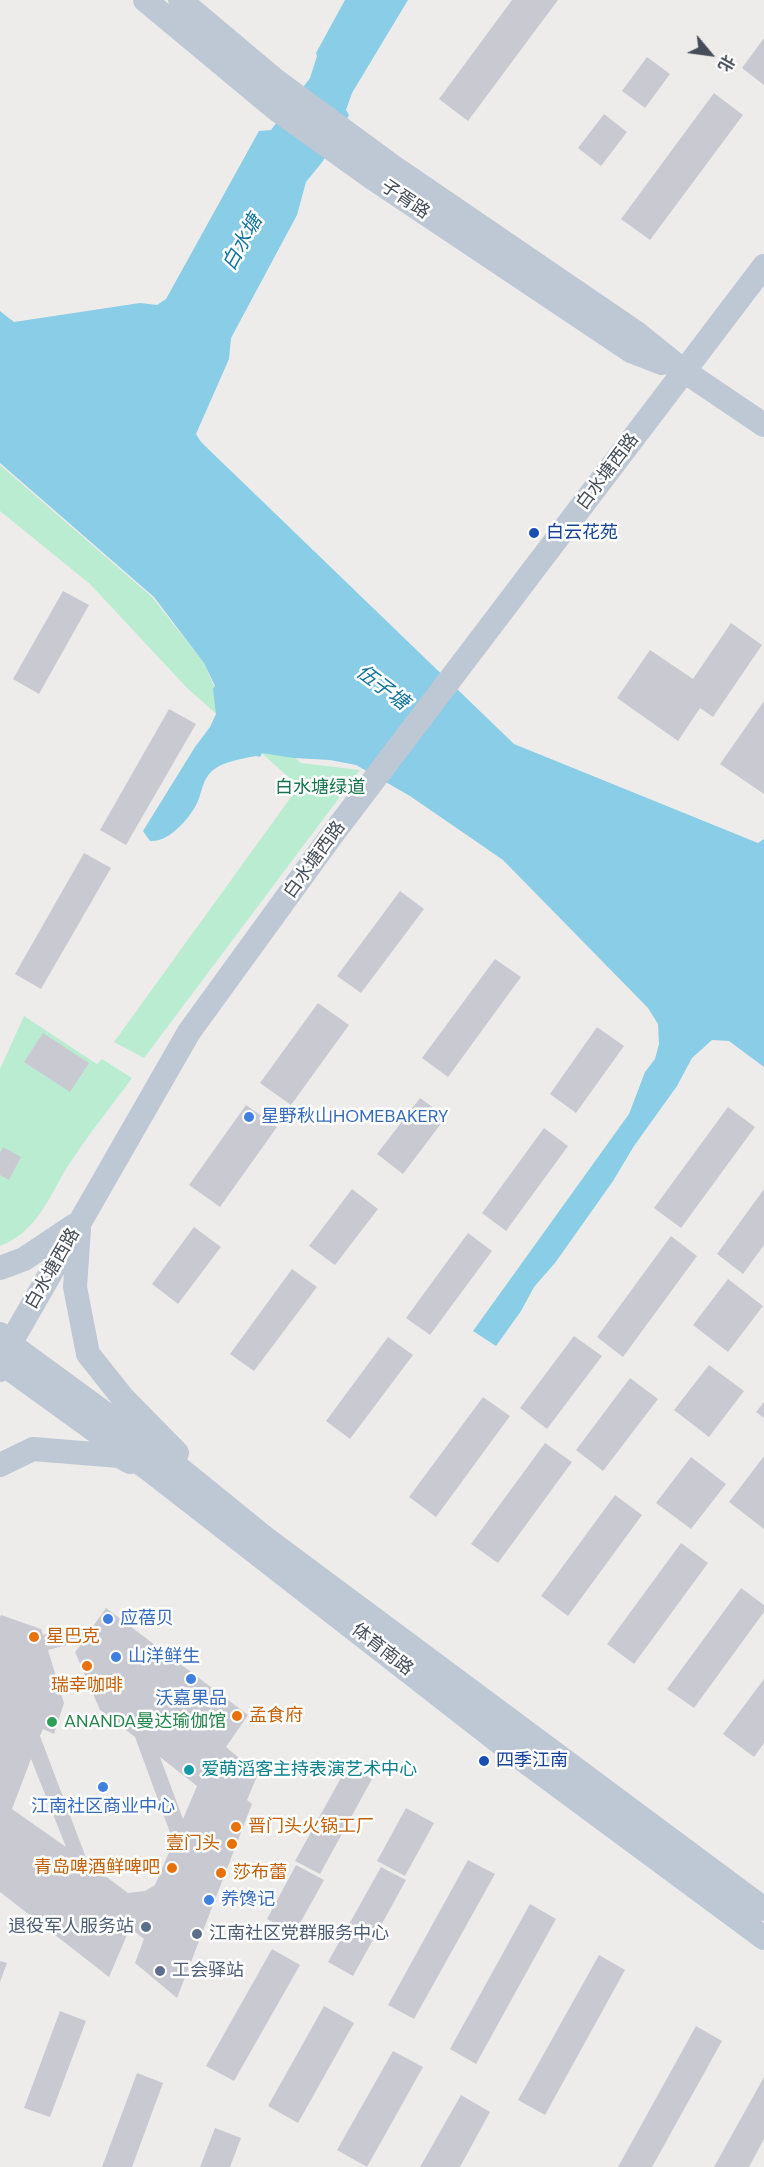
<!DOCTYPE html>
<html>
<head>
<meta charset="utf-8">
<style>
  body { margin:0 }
  #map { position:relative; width:764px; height:2167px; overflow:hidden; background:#eeeceb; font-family:"DM Sans","Noto Sans SC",sans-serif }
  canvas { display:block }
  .north { position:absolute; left:680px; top:24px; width:60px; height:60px; -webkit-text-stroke:4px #fff; paint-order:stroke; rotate:119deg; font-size:16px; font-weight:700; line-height:24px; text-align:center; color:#454d58 }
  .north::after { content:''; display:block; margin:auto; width:21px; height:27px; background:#454d58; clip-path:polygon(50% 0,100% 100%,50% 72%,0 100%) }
</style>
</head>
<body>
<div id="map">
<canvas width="764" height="2167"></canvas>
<div class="north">北</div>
</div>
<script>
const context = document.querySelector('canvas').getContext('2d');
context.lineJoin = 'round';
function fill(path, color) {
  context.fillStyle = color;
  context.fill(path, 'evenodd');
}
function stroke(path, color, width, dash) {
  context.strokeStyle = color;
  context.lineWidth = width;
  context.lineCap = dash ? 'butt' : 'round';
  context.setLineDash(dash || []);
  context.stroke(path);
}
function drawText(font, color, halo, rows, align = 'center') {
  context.font = font + ' "DM Sans","Noto Sans SC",sans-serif';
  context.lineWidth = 5;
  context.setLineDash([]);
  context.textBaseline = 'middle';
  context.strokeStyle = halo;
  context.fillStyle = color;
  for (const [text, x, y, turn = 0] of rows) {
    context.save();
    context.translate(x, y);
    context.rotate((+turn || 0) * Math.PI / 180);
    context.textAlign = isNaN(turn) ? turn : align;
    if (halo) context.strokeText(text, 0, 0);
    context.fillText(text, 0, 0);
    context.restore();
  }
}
fill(new Path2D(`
  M0 465 152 597 204 663 213 684 301 763 360 770 144 1058 114 1042 299 786 188 689 90 584 0 511Z
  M24 1016 97 1064 102 1059 132 1078C111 1107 87 1136 68 1166 48 1198 38 1231 0 1246V1069Z`), '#baecd1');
fill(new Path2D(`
  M345 0H408L352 93 346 110 349 115 323 161 306 182 297 215 231 338 229 359 196 434 201 442 514 744 758 843 764 839V1067L729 1041 712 1040 692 1058 677 1086 634 1146 613 1181 555 1263 534 1287 521 1311 496 1346 473 1331 629 1114 645 1072 655 1059 659 1044 658 1024 648 1008 503 860 410 796 356 765 330 760 294 758 262 753 260 757 256 756C241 759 224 761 212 771 203 779 202 791 198 801 191 817 169 843 150 841L143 831 195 747 210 727 216 714 213 689 215 686 204 663 154 597 0 463V311L14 322 140 303 157 305 166 299 259 131 271 130 310 78 317 56 316 53Z`), '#89cde7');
fill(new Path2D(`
  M512 0H558L468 121 439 99Z
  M764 38V85L742 68Z
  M647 57 670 74 645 108 622 91Z
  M714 93 743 115 650 240 621 219Z
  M604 114 627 132 601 166 578 148Z
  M63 591 89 605 39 694 13 679Z
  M731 623 762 645 713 717 700 708 678 741 617 698 650 650 693 679Z
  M764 701V794L720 764Z
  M169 709 196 724 126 845 100 830Z
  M84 853 111 868 41 989 15 974Z
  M400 891 424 909 361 993 337 976Z
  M495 959 521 977 448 1077 422 1058Z
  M318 1003 349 1025 291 1105 260 1083Z
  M597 1027 624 1046 576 1113 550 1094Z
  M43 1033 89 1063 70 1092 24 1062Z
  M420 1098 446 1117 403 1174 377 1154Z
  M246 1105 277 1127 220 1207 189 1185Z
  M728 1107 755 1127 681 1228 654 1208Z
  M544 1128 568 1146 506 1231 482 1213Z
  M3 1147 21 1157 9 1180 0 1175V1153Z
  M352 1189 378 1209 335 1265 309 1246Z
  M764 1189V1245L743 1274 717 1254Z
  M194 1227 221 1247 178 1304 152 1284Z
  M468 1233 492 1251 430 1335 406 1318Z
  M671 1236 697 1256 623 1357 597 1337Z
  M292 1269 317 1287 254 1371 230 1354Z
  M728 1279 763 1306 728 1352 693 1325Z
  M574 1336 602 1356 547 1429 520 1408Z
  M388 1337 413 1355 350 1439 326 1421Z
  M709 1365 744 1391 709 1437 674 1410Z
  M630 1378 658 1399 603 1471 576 1450Z
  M483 1397 510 1416 436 1517 409 1497Z
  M764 1402V1418L756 1412Z
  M545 1443 572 1462 498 1563 471 1544Z
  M764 1456V1529L729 1502Z
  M691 1457 726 1484 691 1529 656 1503Z
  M615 1495 642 1515 568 1616 541 1596Z
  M681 1543 708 1563 634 1664 607 1644Z
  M741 1588 764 1605V1612L694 1708 667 1689Z
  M106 1608 248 1715 226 1747 258 1774 247 1800 252 1804 177 1998 135 1963 144 1939 130 1928 109 1977 0 1892V1617L1 1615 41 1629 43 1635 67 1628 89 1632ZM67 1645 80 1646 75 1652 100 1710 135 1737 172 1838 173 1843 155 1885 145 1891 128 1893 88 1863 40 1736 43 1729 54 1734 64 1703 48 1650ZM160 1757 197 1786 183 1819ZM31 1759 66 1847 12 1809Z
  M764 1679V1743L754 1757 723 1734Z
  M348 1765 372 1779 320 1874 295 1861Z
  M406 1808 434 1823 405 1876 377 1861Z
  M468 1860 495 1874 414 2019 388 2005Z
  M296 1865 324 1880 294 1934 267 1919Z
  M381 1867 406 1880 353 1976 328 1962Z
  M530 1904 556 1919 476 2064 450 2049Z
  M272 1949 300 1965 234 2081 206 2066Z
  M599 1955 625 1970 545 2115 518 2100Z
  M0 1961 7 1963 0 1982Z
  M324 2006 354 2023 298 2123 268 2106Z
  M60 2011 86 2021 50 2117 24 2108Z
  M696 2026 722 2041 652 2167H618Z
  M393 2051 423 2067 367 2167 337 2150Z
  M137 2073 163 2083 132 2167H102Z
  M764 2077V2139L749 2167H714Z
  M461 2095 490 2112 460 2167H420Z
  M215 2128 241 2138 230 2167H200Z`), '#c9cad1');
stroke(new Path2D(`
  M145 0 276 109 371 177 631 351 662 363
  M180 0 275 80 392 166 638 334 684 371 764 425
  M79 1229 75 1287 88 1354 123 1398 177 1453
  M0 1268 24 1259 75 1225
  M0 1334 10 1344 174 1464 269 1541 764 1909
  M0 1362 151 1471 499 1742 764 1938
  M0 1370 10 1344 189 1032 332 835 764 266
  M0 1465 33 1449 119 1456 130 1462`), '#bec7d4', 24);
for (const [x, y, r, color] of [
  [534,533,6,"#1a4fb4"],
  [249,1117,6,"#3f7fe0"],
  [108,1619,6,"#3f7fe0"],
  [34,1637,6,"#e8710a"],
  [116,1657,6,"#3f7fe0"],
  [87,1666,6,"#e8710a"],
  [191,1679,6,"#3f7fe0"],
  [237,1716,6,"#e8710a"],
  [52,1722,6,"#2e9e5b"],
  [484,1761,6,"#1a4fb4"],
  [189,1770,6,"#0f9aa8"],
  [103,1787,6,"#3f7fe0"],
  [236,1827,6,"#e8710a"],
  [232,1844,6,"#e8710a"],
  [172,1868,6,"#e8710a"],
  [221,1873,6,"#e8710a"],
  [209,1900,6,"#3f7fe0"],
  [146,1927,6,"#5c6f8a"],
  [197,1934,6,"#5c6f8a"],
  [160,1971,6,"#5c6f8a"]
]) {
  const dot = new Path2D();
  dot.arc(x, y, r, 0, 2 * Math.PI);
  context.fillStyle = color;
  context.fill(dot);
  stroke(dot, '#fff', 2);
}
drawText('18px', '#454d58', '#fff', [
  ["子胥路",405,200,34],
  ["白水塘西路",608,472,-53],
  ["白水塘西路",315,860,-54],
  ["白水塘西路",53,1269,-60],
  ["体育南路",382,1650,38]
]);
drawText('18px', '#164399', '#fff', [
  ["白云花苑",546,533],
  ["四季江南",496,1761]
], 'left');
drawText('18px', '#1a754e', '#fff', [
  ["白水塘绿道",320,788]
]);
drawText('18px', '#366cbe', '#fff', [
  ["星野秋山HOMEBAKERY",261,1117],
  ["应蓓贝",120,1619],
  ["山洋鲜生",128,1657],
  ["沃嘉果品",191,1699,"center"],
  ["江南社区商业中心",103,1807,"center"],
  ["养馋记",221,1900]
], 'left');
drawText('18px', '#c56008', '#fff', [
  ["星巴克",46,1637],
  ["瑞幸咖啡",87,1686,"center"],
  ["孟食府",249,1716],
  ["晋门头火锅工厂",248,1827],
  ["壹门头",220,1844,"right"],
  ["青岛啤酒鲜啤吧",160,1868,"right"],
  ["莎布蕾",233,1873]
], 'left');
drawText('18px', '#27864d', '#fff', [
  ["ANANDA曼达瑜伽馆",64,1722]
], 'left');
drawText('18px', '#0d838f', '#fff', [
  ["爱萌滔客主持表演艺术中心",201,1770]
], 'left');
drawText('18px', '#4e5e75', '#fff', [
  ["退役军人服务站",134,1927,"right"],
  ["江南社区党群服务中心",209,1934],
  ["工会驿站",172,1971]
], 'left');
drawText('italic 20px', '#12769e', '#fff', [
  ["白水塘",243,243,-61],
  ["伍子塘",382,688,37]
]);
</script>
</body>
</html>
